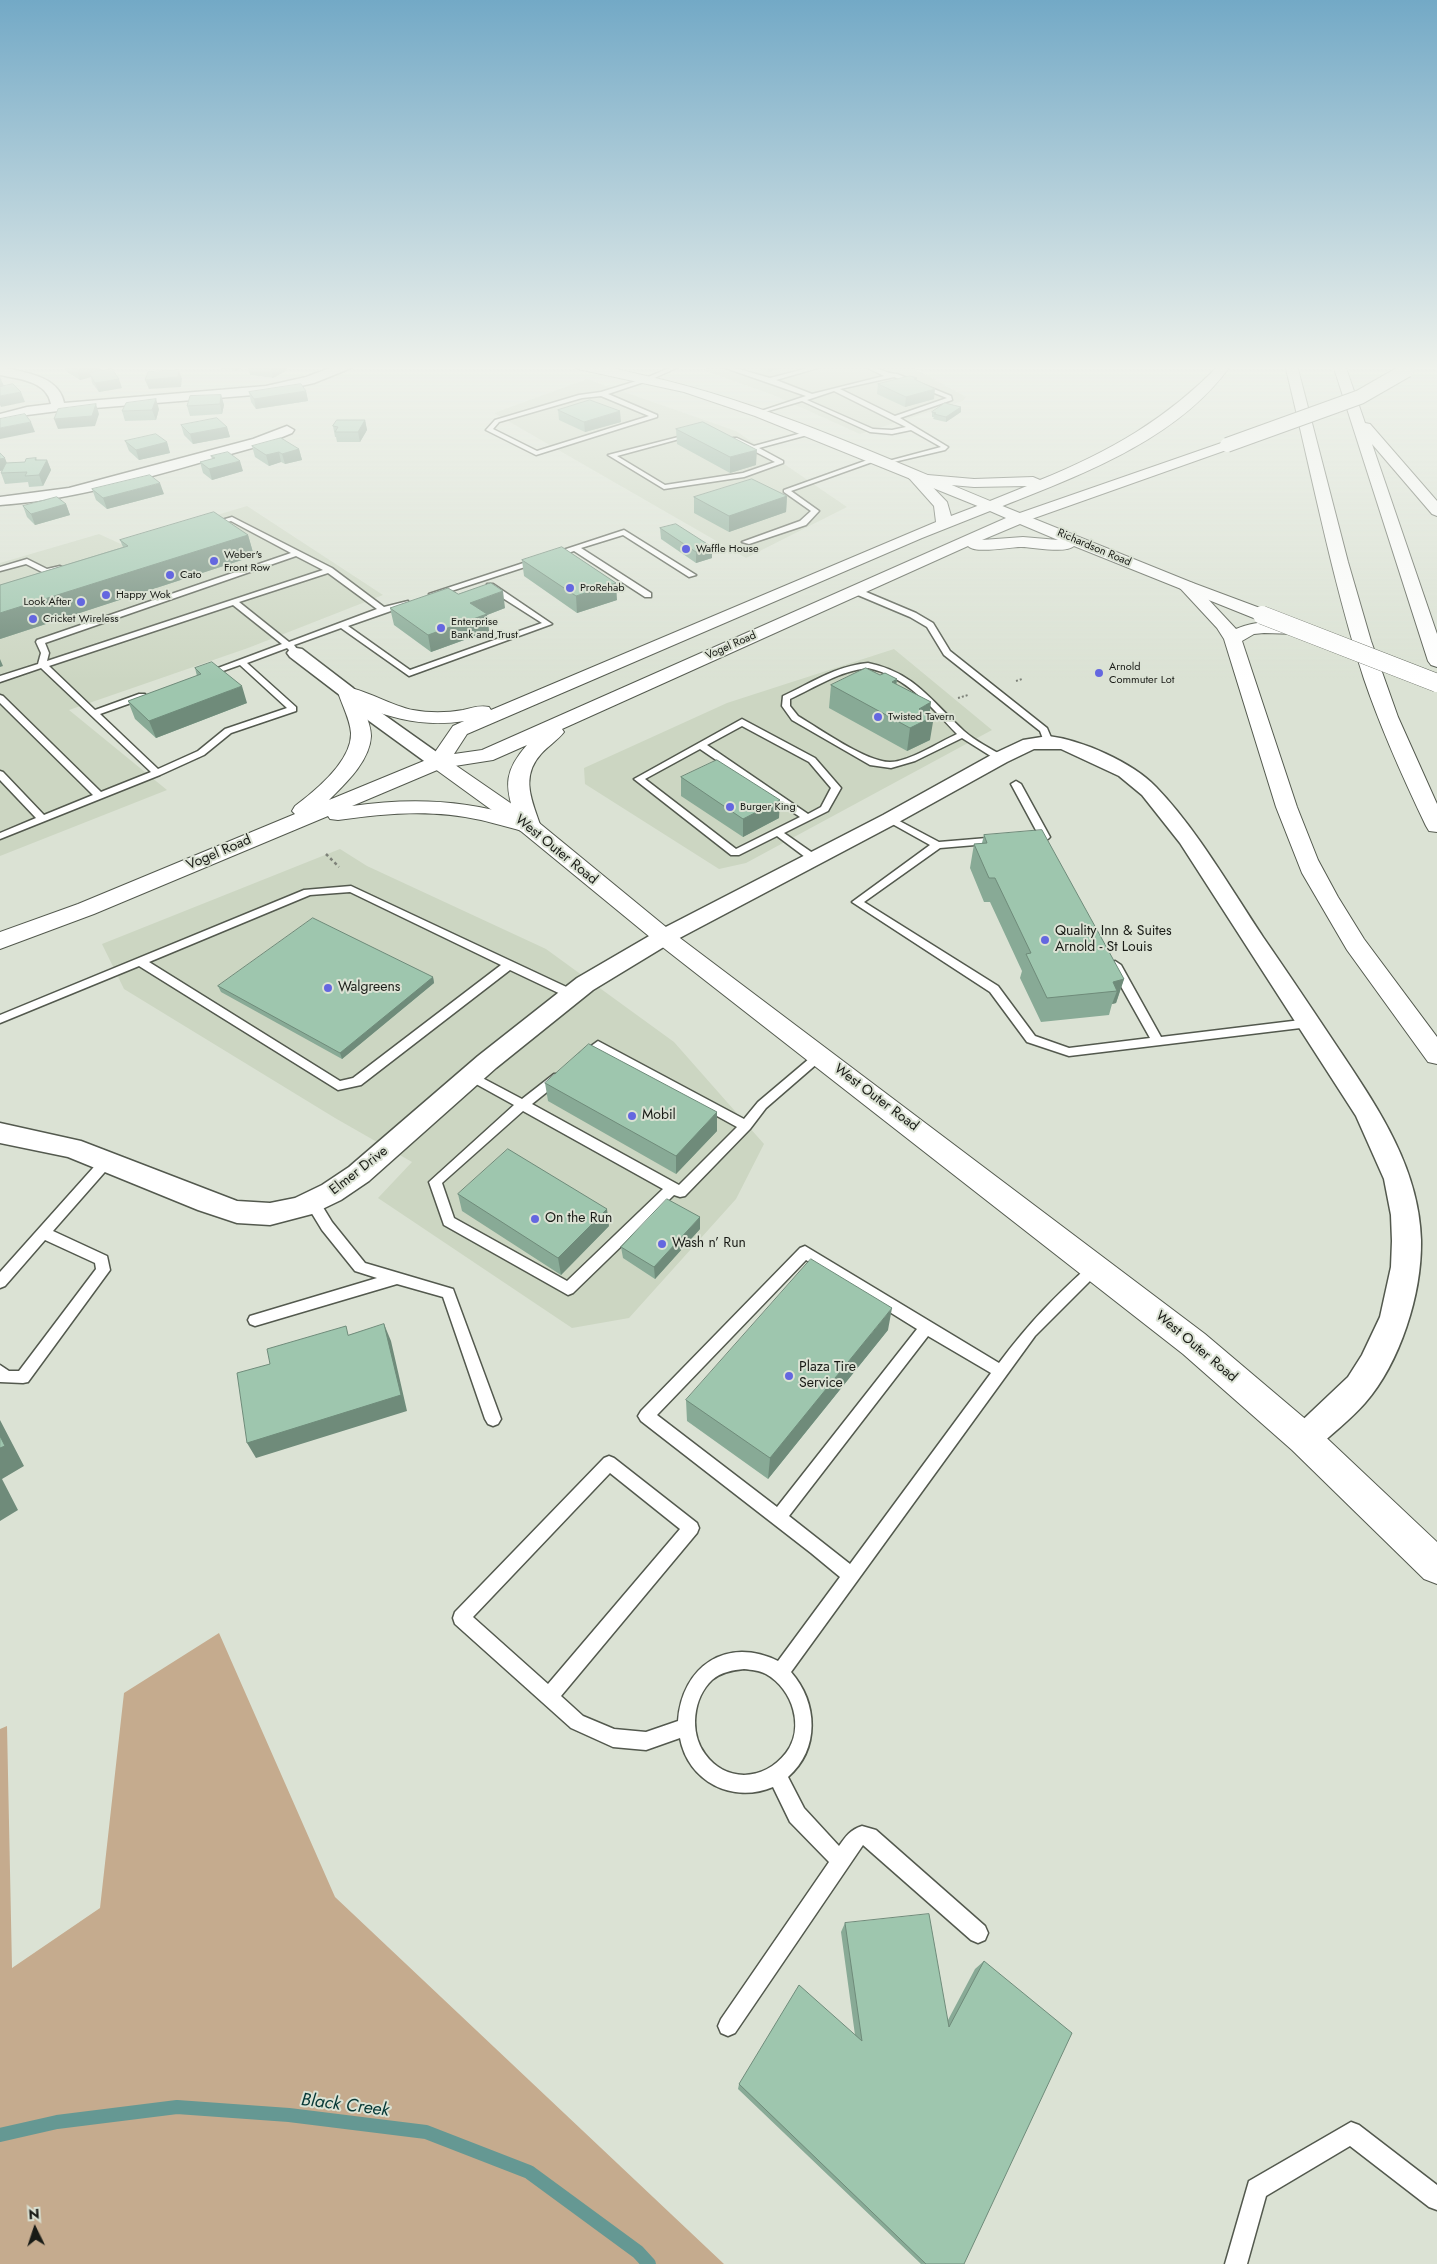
<!DOCTYPE html>
<html>
<head>
<meta charset="utf-8">
<style>
  body { margin:0 }
  #map { position:relative; width:1437px; height:2264px; overflow:hidden; background:#dbe2d4; font-family:Jost,sans-serif }
  canvas { display:block }
  .north { position:absolute; left:10px; top:2204px; width:50px; height:50px; -webkit-text-stroke:4px #dbe2d4; paint-order:stroke; rotate:356deg; font-size:14px; font-weight:700; line-height:20px; text-align:center; color:#191b16 }
  .north::after { content:''; display:block; margin:auto; width:18px; height:22px; background:#191b16; clip-path:polygon(50% 0,100% 100%,50% 72%,0 100%) }
</style>
</head>
<body>
<div id="map">
<canvas width="1437" height="2264"></canvas>
<div class="north">N</div>
</div>
<script>
const context = document.querySelector('canvas').getContext('2d');
context.lineJoin = 'round';
function fill(path, color) {
  context.fillStyle = color;
  context.fill(path, 'evenodd');
}
function stroke(path, color, width, dash) {
  context.strokeStyle = color;
  context.lineWidth = width;
  context.lineCap = dash ? 'butt' : 'round';
  context.setLineDash(dash || []);
  context.stroke(path);
}
function drawText(font, color, halo, rows, align = 'center') {
  context.font = font + ' Jost,sans-serif';
  context.lineWidth = 4;
  context.setLineDash([]);
  context.textBaseline = 'middle';
  context.strokeStyle = halo;
  context.fillStyle = color;
  for (const [text, x, y, turn = 0] of rows) {
    context.save();
    context.translate(x, y);
    context.rotate((+turn || 0) * Math.PI / 180);
    context.textAlign = isNaN(turn) ? turn : align;
    if (halo) context.strokeText(text, 0, 0);
    context.fillText(text, 0, 0);
    context.restore();
  }
}
fill(new Path2D(`
  M714 365H908L966 397 963 401 860 434 773 395 703 370Z
  M587 379 736 431 847 507 746 558 494 413Z
  M247 506 383 595 248 648 69 710 167 790 0 856V563L99 534 121 544Z
  M894 649 992 730 746 863 719 869 585 784 584 768 727 703Z
  M340 849 367 866 546 949 674 1042 764 1144 736 1199 629 1318 572 1328 378 1198 412 1162 335 1118 124 989 102 944Z`), '#ccd6c2');
fill(new Path2D(`
  M219 1633 335 1897 724 2264H0V1729L7 1726 12 1968 100 1908 124 1693Z`), '#c5ab8e');
stroke(new Path2D(`
  M0 2135 57 2122 177 2107 289 2115 426 2132 529 2172 638 2252 649 2264`), '#659893', 14);
const service = new Path2D(`
  M676 365H683L650 380 608 394 657 415V417L536 455 486 430 495 420 579 395 601 392 646 378ZM601 396 649 416 537 451 493 429 499 422 582 398Z
  M717 365H724L770 378 820 365H828L776 380 812 394 884 376 862 365C875 365 885 374 897 374L951 396 952 400 900 418 948 447 945 450 881 465V463L941 447 911 430 892 434 870 432 802 401 758 414V412L806 396ZM894 377 947 398 895 416 840 389ZM834 391 906 427 892 430 873 429 807 400Z
  M809 431 811 434 759 448 783 461V463L744 477 664 489 608 455 694 433V435L617 456 665 485 743 473 775 462 733 440V438H737L754 446Z
  M873 458 875 459V461L791 491 819 511 806 525 749 544 742 542 800 521 811 511 784 492V490Z
  M232 517 332 568 384 607 408 601V605L348 626 410 670 542 623 487 588V584H493L552 624 409 676 341 628 294 645 297 649 296 651H290L287 648 247 663 296 707V711L231 733 204 755 160 775 0 839V833L36 818 0 780V771L3 772 44 815 93 795 0 703V695L3 696 101 792 151 772 41 668 0 682V676L38 664 41 653 36 642 37 640 291 553 231 521 212 526 208 524ZM296 556 323 570 47 661 49 653 45 643ZM328 573 377 609 289 642 239 602ZM233 605 282 644 202 674 206 677 240 665 287 708 225 729 198 751 158 769 100 714 145 698V694H139L95 710 49 666Z
  M624 530 696 575 689 577 623 535 581 548 651 593V597H645L574 551 436 596 429 594Z
  M27 559 47 569 60 566 64 568 46 574 26 564 0 571V567Z
  M853 589H859L916 613 933 623 950 651 1047 728 1053 742 1051 744H1045L1040 731 944 655 927 627 910 617 853 593Z
  M868 663C914 672 932 702 964 731 975 741 990 748 1003 756V760H997L962 738 915 761 891 768 870 765 792 720 782 706 783 696C811 683 836 666 868 663ZM868 668C906 676 931 707 957 734 939 742 909 762 890 762 866 762 820 729 798 716L790 706V699C816 687 839 671 868 668Z
  M742 719 815 758 841 788 828 811 784 833 817 856V860H809L777 836 739 855H731L634 779ZM742 726 809 762 831 788 821 807 808 814 707 745ZM700 749 800 817 736 849 645 779Z
  M1016 781 1021 784 1050 837 1048 839 1037 840 1032 837 1038 834 1011 784Z
  M890 816 939 842 999 837 1004 840 999 843 940 848 864 902 998 986 1035 1036 1069 1048 1150 1038 1109 965 1115 961 1121 965 1161 1037 1309 1019 1315 1023 1309 1027 1069 1056 1027 1042 990 992 852 902 930 845 887 821 885 819Z
  M351 886 575 991 577 994 575 997H567L510 970 361 1085 338 1090 139 966 0 1023V1015L304 890ZM350 892 501 965 353 1078 340 1081 149 962 310 895Z
  M598 1041 744 1119 758 1102 816 1053H824L826 1056 766 1108 750 1129 685 1196 680 1197 674 1195 573 1293 568 1295 444 1225 429 1182 514 1105 467 1079 465 1076 471 1072 522 1099 554 1074H562L564 1077 562 1080 532 1104 679 1185 737 1127 599 1051 588 1060H580L578 1057 580 1054ZM523 1111 663 1189 567 1281 454 1218 442 1183Z
  M106 1157 111 1159 112 1162 111 1165 53 1231 107 1256 110 1270 28 1382 23 1383 0 1382V1365L9 1371H19L96 1269 95 1263 45 1240 5 1286 0 1288V1272L101 1159Z
  M313 1198 318 1199 332 1222 365 1263 453 1289 501 1419 498 1424 493 1426 488 1424 485 1419 443 1297 397 1284 255 1326 250 1324 248 1320 250 1316 377 1278 355 1271 322 1230 308 1207 306 1203 308 1199Z
  M805 1246 999 1363C1029 1323 1055 1296 1092 1263L1097 1261 1102 1263 1104 1267 1035 1336 791 1672C818 1703 820 1749 788 1777L804 1808 839 1846C846 1836 850 1830 862 1826L876 1830 985 1926 988 1933 985 1940 978 1943 971 1940 863 1845 735 2033 728 2036 721 2033 718 2026 721 2019 829 1862 790 1822 773 1787C733 1804 688 1782 680 1738L646 1750 613 1747 571 1728 455 1624 453 1618 455 1612 604 1458 609 1456 614 1458 697 1523 699 1528 697 1533 561 1696 583 1716 614 1729 646 1732 678 1721C682 1666 727 1636 778 1661L840 1577 811 1553 641 1421 638 1416 641 1411 800 1248ZM806 1260 917 1329 777 1507 657 1415ZM928 1336 991 1373 850 1564 789 1516ZM610 1473 680 1529 548 1684 473 1617ZM744 1669C752 1670 759 1670 766 1674 793 1689 805 1728 786 1753 764 1781 726 1783 705 1754 689 1732 693 1698 712 1680 721 1672 733 1670 744 1669Z
  M1351 2122 1359 2125 1437 2185V2210L1429 2207 1350 2146 1266 2196 1247 2264H1225L1249 2181Z`);
const minor = new Path2D(`
  M338 365H353L351 368 314 383 266 394 58 411 27 415 0 422V414L27 407 51 404C47 381 19 379 0 375V367C22 372 59 375 64 403L266 386 306 377Z
  M287 426 294 430 292 433 263 445C177 468 88 499 0 505V497L69 488 253 439Z
  M296 648 302 649 353 688 366 702 445 758 448 762 445 766 438 768 431 766 354 710 341 696 290 657 287 653 290 649Z
  M1048 736C1082 740 1132 762 1156 787 1196 828 1231 889 1263 937 1288 973 1312 1009 1336 1045 1376 1105 1419 1166 1421 1240 1422 1294 1400 1363 1365 1403 1350 1420 1332 1434 1315 1449L1304 1454 1293 1449 1288 1439 1293 1429 1348 1377 1362 1355 1380 1317 1391 1267 1392 1241 1391 1215 1384 1179 1356 1116 1180 843 1142 795 1119 776 1061 749H1034L1007 762 897 823 672 942 593 990 496 1068 369 1181 341 1200 312 1214 270 1225 237 1223 198 1210 68 1157 0 1143V1123L81 1141 237 1201 270 1203 295 1198 322 1185 349 1167 478 1056 577 978 656 932 883 815 993 754 1023 740Z`);
const tertiary = new Path2D(`
  M572 365C595 362 620 370 642 375 765 402 880 456 995 503L998 506 995 509H985L755 416 684 392 578 369Z
  M438 756 445 758 538 822 672 932 1205 1334 1316 1428 1437 1542V1584L1424 1579 1292 1450 1183 1354 656 942 522 832 431 766 428 762 431 758Z`);
const secondary = new Path2D(`
  M916 474 921 475 947 502 951 516 985 503H995L1193 583 1268 611 1271 615 1268 619H1256L1074 546C1065 554 1034 547 1021 547 1010 547 975 554 968 546L562 729 564 732C558 740 548 746 541 754 520 777 532 801 541 827L538 832 530 833C514 829 498 824 481 820 433 809 386 813 338 820L330 819 328 816 94 914 0 949V932L78 904 295 814 292 811 295 806C315 791 352 761 351 733 350 719 342 705 338 692L340 688C356 684 393 707 413 710 429 713 446 713 463 710 472 708 479 705 489 707L491 710 936 522 934 506 909 478ZM990 511 1006 518 482 750 454 754 467 734 922 538ZM1020 524 1058 540 1023 537 982 540ZM362 706C395 720 428 727 464 721L453 726 431 758 329 800C345 784 370 761 371 736 371 726 366 715 362 706ZM527 745C505 770 504 785 515 816 461 799 407 798 352 806L442 768 493 760Z`);
const motorway = new Path2D(`
  M1219 365H1231C1177 441 1078 476 995 509H985L982 506 985 503 1027 486 974 487 916 482 909 478 916 474 974 479 1033 477 1040 480C1109 452 1167 419 1219 365Z
  M1285 365H1297L1348 562 1371 641 1398 717 1437 804V832L1429 831 1426 826C1403 778 1381 729 1364 679 1331 576 1311 470 1285 365Z
  M1333 365H1345L1365 423 1370 424 1437 501V516L1432 514 1372 444 1437 634V667L1431 665 1428 661Z
  M1227 441 1234 445 1232 448 1026 521H1014L1012 518 1014 515Z
  M1187 582 1193 583 1236 629C1256 620 1282 620 1304 625L1307 629 1304 633 1298 634 1264 633 1254 634 1242 641 1297 807 1318 860 1338 897 1364 939 1437 1037V1064L1428 1062 1347 950 1302 873 1276 807 1224 639 1217 628 1179 587 1181 583Z`);
stroke(service, '#53594e', 3);
stroke(minor, '#53594e', 3);
stroke(tertiary, '#53594e', 2);
stroke(secondary, '#53594e', 2);
stroke(motorway, '#53594e', 2);
stroke(new Path2D(`
  M1016 681 1022 679
  M958 698 968 695`), '#7d8178', 2, [2, 2]);
stroke(new Path2D(`
  M326 854 339 867`), '#7d8178', 2.5, [3, 3]);
fill(service, '#fff');
fill(minor, '#fff');
fill(tertiary, '#fff');
fill(secondary, '#fff');
fill(motorway, '#fff');
const secondaryBridge = new Path2D(`
  M1262 615 1437 683`);
const motorwayBridge = new Path2D(`
  M1227 445 1360 397 1407 370`);
stroke(secondaryBridge, '#53594e', 19, []);
stroke(motorwayBridge, '#53594e', 16, []);
stroke(secondaryBridge, '#fff', 18);
stroke(motorwayBridge, '#fff', 14);
fill(new Path2D(`
  M36 364H63L54 368Z
  M64 364H98L101 371 122 388 99 392 92 383 91 377 80 380 67 372Z
  M213 364H249L236 371 214 367Z
  M249 364H285L287 370 273 378 250 375 247 365Z
  M758 364H803L792 368 788 366 768 372 758 368Z
  M917 378V381L934 399 905 407 877 394 878 384Z
  M306 391 308 401 256 409 251 402 249 392Z
  M221 395 224 405 222 414 190 416 187 406Z
  M961 407V412L946 422 933 419 934 417H932V412Z
  M159 409 156 420 125 421 122 411Z
  M558 410 621 422 585 432 559 420Z
  M365 420 367 430 360 442H337L336 437H335L333 426Z
  M181 425 227 427 230 437 193 444 184 435Z
  M676 429 756 465 730 473 677 444Z
  M125 441 167 442 170 453 139 460 129 451Z
  M252 446 299 449 302 460 285 464 281 462 269 466 255 457Z
  M0 453 7 463 25 462 36 458 37 460H47L51 470 43 486 29 487 28 482 5 484 1 473 2 470 0 471Z
  M211 456 243 471 212 480 203 473 200 462 212 459Z
  M92 489 164 494 107 509 96 500Z
  M787 496 786 512 729 532 694 513V497Z
  M66 504 70 515 35 525 27 517 23 506Z
  M660 528 712 547V558L696 563 661 539Z
  M248 535 254 556 0 639V585L123 547 120 540Z
  M522 560 617 600 577 613 524 576Z
  M458 594 505 608 487 615 489 631 431 652 394 625 390 608Z
  M195 668 247 703 156 738 135 719 128 701 197 676Z
  M880 675 897 679 896 684 930 714V740L907 751 829 708 831 685Z
  M681 777 779 818 743 837 681 796Z
  M984 835 1124 979 1116 1003 1112 1004 1109 1015 1041 1022 1020 978 1022 971 990 902H984L970 868 974 844 982 843Z
  M433 977 434 983 342 1059 221 992 218 986Z
  M545 1083 717 1131 676 1174 548 1101Z
  M458 1194 609 1226 561 1275 462 1211Z
  M700 1229 655 1279 623 1258 621 1247Z
  M888 1330 768 1479 687 1421 686 1400Z
  M845 1923 948 2020 975 1969 984 1961 964 2264H921L738 2089 739 2084 855 2035 841 1932Z`), '#88aa96');
fill(new Path2D(`
  M52 364H63L54 368Z
  M234 364H249L236 371Z
  M278 364H285L287 370 273 378 271 369Z
  M768 364H788V366L768 372Z
  M793 364H803L792 368Z
  M99 365 102 374 89 373 91 377 80 380 77 370Z
  M179 370 182 379 181 387 149 389 145 380Z
  M0 377 4 386 0 388Z
  M119 379 122 388 99 392 95 383Z
  M935 389 934 399 905 407 906 397Z
  M306 391 308 401 256 409 254 399Z
  M21 392 25 402 1 407 0 405V396Z
  M221 395 224 405 222 414 220 404Z
  M156 399 159 409 156 420 152 410Z
  M96 404 99 414 95 426 58 429 54 419Z
  M961 407V412L946 422V417Z
  M620 411 621 422 585 432 584 422Z
  M365 420 367 430 360 442 358 432Z
  M31 422 35 432 0 439V428Z
  M227 427 230 437 193 444 190 434Z
  M167 442 170 453 139 460 136 450Z
  M299 449 302 460 285 464 282 454Z
  M757 450 756 465 730 473V457Z
  M279 452 281 462 269 466 266 455Z
  M5 458 9 469 0 471V459Z
  M47 460 51 470 43 486 39 475Z
  M240 461 243 471 212 480 209 469Z
  M160 483 164 494 107 509 103 498Z
  M787 496 786 512 729 532V516Z
  M66 504 70 515 35 525 31 514Z
  M248 535 254 556 0 639V613Z
  M712 547V558L696 563V552Z
  M616 583 617 600 577 613 576 596Z
  M503 591 505 608 487 615 489 631 431 652 428 635 470 603Z
  M0 659 3 666 0 667Z
  M897 679 894 702 892 682Z
  M242 686 247 703 156 738 149 721Z
  M931 702 929 719 934 716 930 740 907 751 910 728 919 709Z
  M780 800 779 818 743 837V819Z
  M433 977 434 983 342 1059 340 1053Z
  M1124 979 1116 1003 1112 1004 1117 991 1113 982Z
  M717 1112V1131L676 1174V1156Z
  M607 1209 609 1226 561 1275 558 1258Z
  M700 1217V1229L655 1279 654 1267Z
  M892 1308 888 1330 768 1479 770 1458Z
  M384 1324 391 1341 407 1411 256 1458 247 1443Z
  M0 1420 24 1466 2 1479 18 1510 0 1521Z`), '#6f8b7a');
const building = new Path2D(`
  M67 364H98L99 365 77 370Z
  M249 364H278L271 369 247 365Z
  M112 369 119 379 95 383 89 373Z
  M179 370 178 377 145 380 148 372Z
  M910 376 917 378 914 379 935 389 906 397 878 384Z
  M13 384 21 392 0 396V387Z
  M301 384 306 391 254 399 249 392Z
  M221 395 220 404 187 406 190 396Z
  M156 399 152 410 122 411 126 403Z
  M590 400 620 411 584 422 558 410Z
  M945 403 961 407 946 417 934 414 936 413 932 412Z
  M96 404 92 416 54 419 58 409Z
  M25 414 31 422 0 428V419Z
  M217 418 227 427 190 434 181 425Z
  M337 420H365L358 432H335L338 427 333 426Z
  M703 422 757 450 730 457 676 429Z
  M156 434 167 442 136 450 125 441Z
  M281 438 299 449 282 454 279 452 266 455 252 446Z
  M228 452 240 461 209 469 200 462 215 458 211 456Z
  M0 453 5 458 0 459Z
  M36 458 35 460H47L39 475 25 476 27 472 1 473 6 463 25 462 26 459Z
  M150 475 160 483 103 498 92 489Z
  M752 479 787 496 729 516 694 497Z
  M57 497 66 504 31 514 23 506Z
  M214 512 248 535 0 613V585L128 546 120 540Z
  M676 524 712 547 696 552 660 528Z
  M562 547 616 583 576 596 522 560Z
  M491 583 503 591 470 603 487 614 428 635 390 608 448 588 458 594Z
  M212 662 242 686 149 721 128 701 201 674 195 668Z
  M866 668 880 675 885 673 897 679 892 682 931 702 919 709 934 716 910 728 831 685Z
  M717 760 780 800 743 819 681 777Z
  M1042 830 1124 979 1113 982 1117 991 1047 998 1026 954 1031 953 995 878H989L974 844 987 843 984 835Z
  M313 918 433 977 340 1053 218 986Z
  M589 1044 717 1112 676 1156 545 1083Z
  M508 1149 607 1209 558 1258 458 1194Z
  M667 1199 700 1217 654 1267 621 1247Z
  M811 1259 892 1308 770 1458 686 1400Z
  M384 1324 401 1395 247 1443 237 1373 270 1364 267 1349 346 1326 348 1335Z
  M0 1436 5 1446 0 1448Z
  M929 1914 949 2027 984 1961 1072 2033 964 2264H926L739 2084 799 1985 862 2041 845 1923Z`);
fill(building, '#9ec6ae');
stroke(building, '#6f8b7a', 1);
const sky = context.createLinearGradient(0, 0, 0, 681);
sky.addColorStop(0, '#73a9c6');
sky.addColorStop(0.54, '#eff2ec');
sky.addColorStop(1, '#eff2ec00');
context.fillStyle = sky;
context.fillRect(0, 0, 1437, 681);
for (const [x, y, r, color] of [
  [686,549,5,"#6467e0"],
  [214,561,5,"#6467e0"],
  [170,575,5,"#6467e0"],
  [570,588,5,"#6467e0"],
  [106,595,5,"#6467e0"],
  [81,602,5,"#6467e0"],
  [33,619,5,"#6467e0"],
  [441,628,5,"#6467e0"],
  [1099,673,5,"#6467e0"],
  [878,717,5,"#6467e0"],
  [730,807,5,"#6467e0"],
  [1045,940,5,"#6467e0"],
  [328,988,5,"#6467e0"],
  [632,1116,5,"#6467e0"],
  [535,1219,5,"#6467e0"],
  [662,1244,5,"#6467e0"],
  [789,1376,5,"#6467e0"]
]) {
  const dot = new Path2D();
  dot.arc(x, y, r, 0, 2 * Math.PI);
  context.fillStyle = color;
  context.fill(dot);
  stroke(dot, '#dbe2d4', 2);
}
drawText('11px', '#191b16', '#dbe2d4', [
  ["Richardson Road",1094,548,23],
  ["Vogel Road",731,646,-24]
]);
drawText('11px', '#191b16', '#dbe2d4', [
  ["Waffle House",696,549],
  ["Weber's",224,555],
  ["Front Row",224,568],
  ["Cato",180,575],
  ["ProRehab",580,588],
  ["Happy Wok",116,595],
  ["Look After",71,602,"right"],
  ["Cricket Wireless",43,619],
  ["Enterprise",451,622],
  ["Bank and Trust",451,635],
  ["Arnold",1109,667],
  ["Commuter Lot",1109,680],
  ["Twisted Tavern",888,717],
  ["Burger King",740,807]
], 'left');
drawText('14px', '#191b16', '#dbe2d4', [
  ["West Outer Road",556,850,39],
  ["Vogel Road",219,853,-23],
  ["West Outer Road",876,1098,37],
  ["Elmer Drive",359,1171,-38],
  ["West Outer Road",1196,1347,40]
]);
drawText('14px', '#191b16', '#dbe2d4', [
  ["Quality Inn & Suites",1055,932],
  ["Arnold - St Louis",1055,948],
  ["Walgreens",338,988],
  ["Mobil",642,1116],
  ["On the Run",545,1219],
  ["Wash n’ Run",672,1244],
  ["Plaza Tire",799,1368],
  ["Service",799,1384]
], 'left');
drawText('italic 18px', '#063835', '#dbe2d4', [
  ["Black Creek",345,2106,7]
]);
</script>
</body>
</html>
